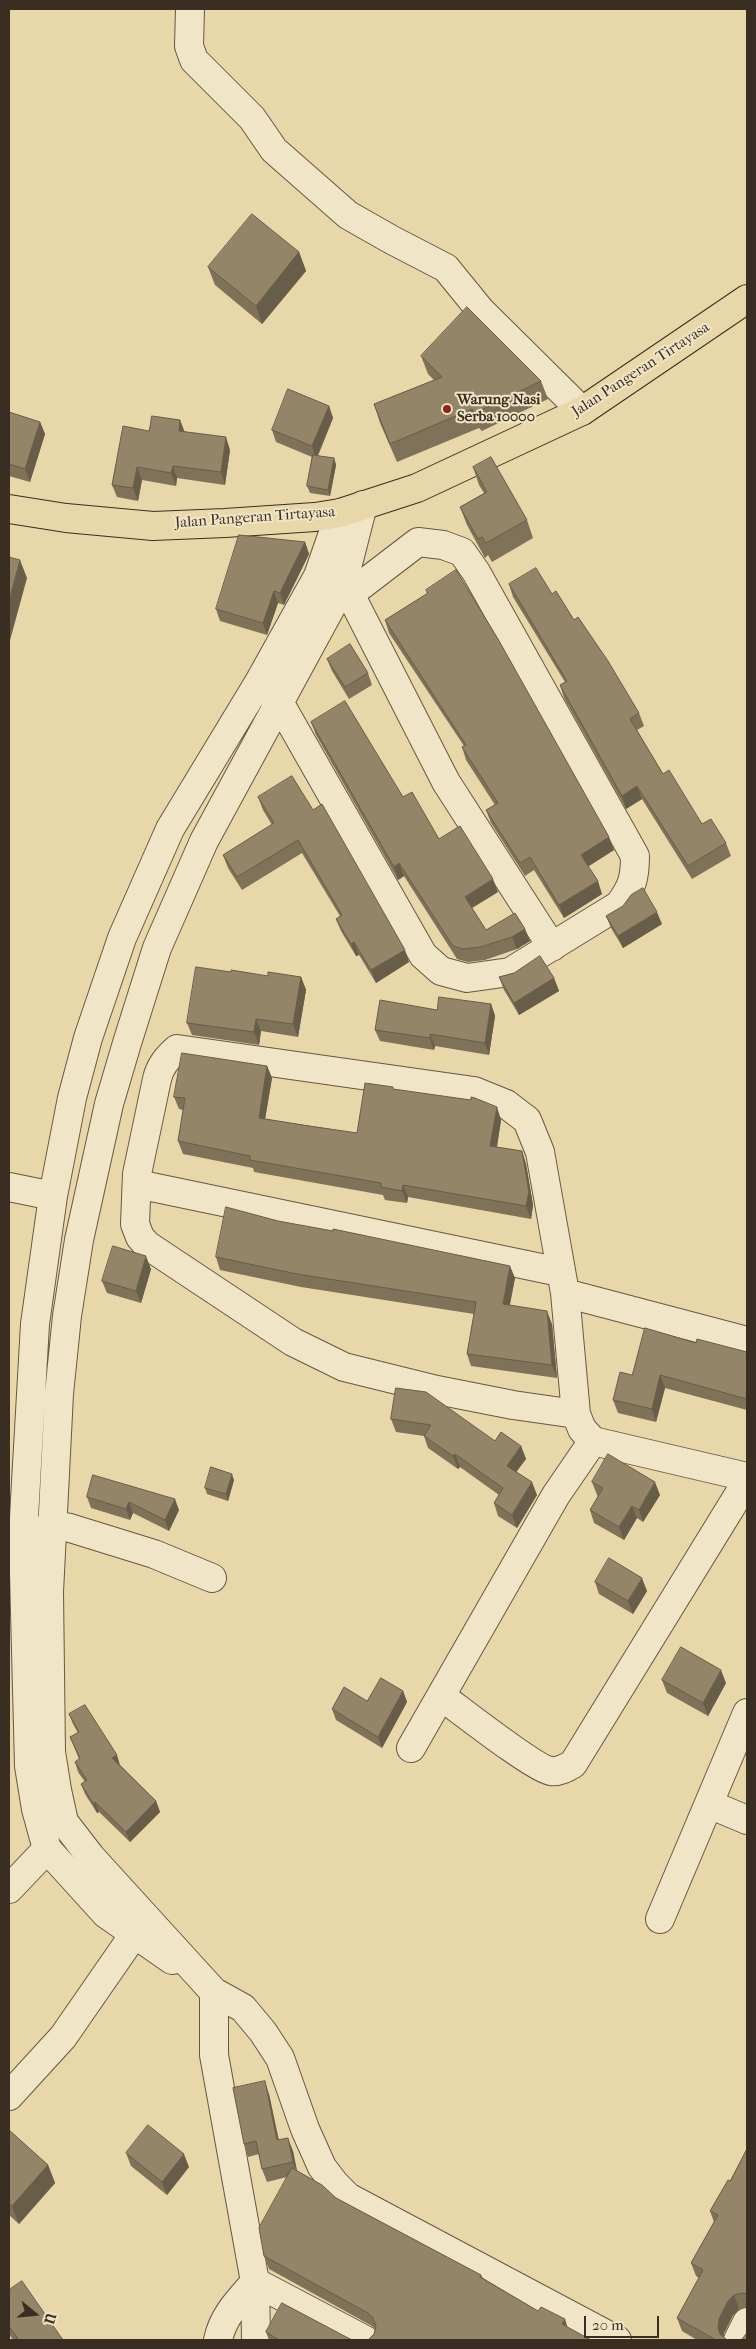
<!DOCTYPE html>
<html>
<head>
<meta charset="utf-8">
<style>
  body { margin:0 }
  #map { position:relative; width:756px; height:2349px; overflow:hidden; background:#e8d7a8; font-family:"IM FELL French Canon",serif }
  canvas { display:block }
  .frame { position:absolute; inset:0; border:10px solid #3a2d22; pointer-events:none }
  .north { position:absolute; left:10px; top:2289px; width:50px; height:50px; -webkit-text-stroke:4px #f0e5c6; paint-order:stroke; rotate:107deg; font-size:14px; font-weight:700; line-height:20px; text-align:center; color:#3a2d22 }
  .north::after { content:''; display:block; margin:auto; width:18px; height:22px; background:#3a2d22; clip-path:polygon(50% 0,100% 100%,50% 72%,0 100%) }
  .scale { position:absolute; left:584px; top:2316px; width:75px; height:22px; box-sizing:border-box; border:2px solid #3a2d22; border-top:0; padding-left:6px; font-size:15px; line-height:18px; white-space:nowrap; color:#3a2d22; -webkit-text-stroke:4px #f0e5c6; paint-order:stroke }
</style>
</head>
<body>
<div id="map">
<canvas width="756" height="2349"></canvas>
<div class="frame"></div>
<div class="north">U</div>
<div class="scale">20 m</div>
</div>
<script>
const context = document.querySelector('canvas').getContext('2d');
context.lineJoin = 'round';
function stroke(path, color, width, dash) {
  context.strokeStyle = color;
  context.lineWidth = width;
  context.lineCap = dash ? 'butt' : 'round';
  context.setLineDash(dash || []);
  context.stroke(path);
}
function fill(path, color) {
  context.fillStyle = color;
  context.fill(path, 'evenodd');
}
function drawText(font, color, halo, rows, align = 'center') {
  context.font = font + ' "IM FELL French Canon",serif';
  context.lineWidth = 4;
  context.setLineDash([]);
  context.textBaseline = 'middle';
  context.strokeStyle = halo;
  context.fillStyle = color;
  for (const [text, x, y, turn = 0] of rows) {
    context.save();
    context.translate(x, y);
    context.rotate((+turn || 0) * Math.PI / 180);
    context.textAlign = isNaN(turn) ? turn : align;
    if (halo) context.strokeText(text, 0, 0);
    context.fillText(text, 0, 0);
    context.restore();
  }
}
const minor = new Path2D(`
  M190 9 189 46 194 60 252 118 274 150 348 215 392 240 446 268 481 311 582 411
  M363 505 342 587 204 841 157 948 127 1043 109 1104 79 1240 67 1316 59 1394 49 1592 51 1752 57 1790 64 1822 91 1857 214 1992 243 2008 263 2032 280 2058 305 2129 322 2167 335 2184 348 2197 617 2340
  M335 584 350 594 446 782 552 947
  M268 691 279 702 423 955 441 971 467 978 510 972 619 905C632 887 635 879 635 856L476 572 462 552 443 545 418 542 350 594
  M137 1184 560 1272
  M9 1187 53 1196
  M565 1293 747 1341
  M593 1441 747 1477
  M34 1532 60 1526 70 1528 154 1554 212 1578
  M441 1696C459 1709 535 1769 551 1771 559 1772 566 1768 573 1764L747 1481
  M411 1748 556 1495 593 1441 582 1429 576 1414 565 1293 540 1152 527 1120 506 1104 474 1091 177 1049C167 1058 160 1066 157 1079L137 1174 135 1224 140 1237 147 1245 293 1342 344 1367 437 1390 513 1405 576 1414
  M709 1804 747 1820
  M9 1889 47 1849
  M660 1919 747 1713
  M172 1960 106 1914 47 1849 36 1809 29 1766 23 1535 35 1324 53 1196 72 1098 88 1038 122 938 170 829 259 682 318 576 340 513
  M214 1992V2055L255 2282 256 2340
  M9 2096 63 2037 144 1920
  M218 2340C223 2316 239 2300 255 2282L365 2340
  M738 2340 747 2322`);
const major = new Path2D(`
  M9 509 66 518 153 526 225 523 315 517 340 513 417 488 582 411 747 299`);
stroke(minor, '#665844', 30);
stroke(major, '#3a2d22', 30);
stroke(minor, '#f0e5c6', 28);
stroke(major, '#e8d7a8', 28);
fill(new Path2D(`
  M299 252 306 271 262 324 215 285 208 267Z
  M421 356 541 381 548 399 482 431 479 428 397 462 380 423 374 404 434 380 428 374Z
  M329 406 333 418 318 456 334 458 336 465 330 496 310 493 307 486 312 457 276 442 272 430Z
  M9 412 40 422 45 434 30 482 9 476Z
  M180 420 184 431 230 450 225 485 177 478 176 486 142 480 138 501 117 497 112 485 149 431Z
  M473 467 527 520 533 538 492 562 488 555 485 558 467 525 460 507 484 493 479 485Z
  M305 542 309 554 284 605 278 603 267 635 220 621 216 609Z
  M509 584 552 594 574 620 639 713 644 726 637 730 663 774 702 824 726 843 731 856 692 879 642 799 626 809 564 698 560 685 565 682 513 597Z
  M426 590 614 850 588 866 602 894 564 918 534 870 525 876 491 823 486 810 495 805 466 760 462 747 464 746 389 633 385 620 427 594Z
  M327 659 368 673 372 685 349 699 332 671Z
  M311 722 403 797 439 839 498 892 472 908 486 930 525 929 530 941 517 949 485 960 468 962 457 959 404 876 398 880 316 735Z
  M258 797 313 810 409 962 376 983 359 955 356 956 341 931 336 919 340 916 302 853 242 890 228 868 223 855 272 825 263 810Z
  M606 916 662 924 623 948 611 928Z
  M231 972 268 976 301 977 306 990 298 1037 261 1031 259 1045 192 1035 187 1023Z
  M514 973 554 978 559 991 519 1015 504 990 499 977Z
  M491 1004 495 1016 489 1055 435 1046 434 1050 380 1041 375 1030 437 1010Z
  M267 1066 272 1078 265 1119 357 1133 394 1089 501 1120 497 1147 522 1151 526 1164 533 1205 531 1219 408 1197 407 1203 385 1200 383 1195 254 1172 253 1168 183 1154 178 1141 183 1110 179 1109 174 1097Z
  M278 1221 515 1278 510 1305 552 1324 557 1378 471 1366 467 1354 474 1314 301 1287 220 1270 216 1257Z
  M151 1269 141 1303 107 1293 102 1281Z
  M696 1343 747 1352V1410L665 1388 656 1422 618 1413 613 1400 632 1375Z
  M396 1388 495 1441 521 1446 526 1459 516 1472 537 1495 517 1528 498 1516 494 1503 499 1495 460 1467 458 1469 428 1448 424 1436 396 1432 391 1419Z
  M93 1475 179 1510 169 1531 133 1513 130 1520 91 1508 87 1497Z
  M234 1480 228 1501 207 1494 205 1488Z
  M592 1482 660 1495 643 1522 637 1518 624 1540 594 1523 590 1510 598 1496 597 1495Z
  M595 1582 647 1591 633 1614 599 1594Z
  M662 1680 726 1683 708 1716 667 1693Z
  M403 1691 407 1702 382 1748 336 1720 332 1709 367 1701Z
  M69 1714 156 1801 160 1812 130 1842 99 1812 97 1813 85 1794 81 1784 85 1782 78 1772 75 1762 79 1759 70 1737 78 1733 73 1724Z
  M269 2094 279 2140 293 2151 296 2170 336 2198 481 2275 483 2278 538 2311 565 2319 369 2340 374 2334 375 2329 372 2326 269 2269 264 2256 287 2177 267 2182 262 2169 259 2154 248 2157 244 2144Z
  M9 2130 48 2165 55 2183 19 2224 9 2215Z
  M747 2149V2307L739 2309 733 2315 724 2333 723 2338 727 2340H697L682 2331 677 2318 699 2278 696 2276 691 2263 714 2222 710 2211 730 2181Z
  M126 2153 189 2167 167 2195 131 2166Z
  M9 2290 63 2340H13L9 2334Z
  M266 2332 352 2340H269Z`), '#7f7259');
fill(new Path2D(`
  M299 252 306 271 262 324 256 306Z
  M329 406 333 418 316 459 312 446Z
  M180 420 185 433 179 431Z
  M40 422 45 434 30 482 25 469Z
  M226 437 230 450 225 485 221 472Z
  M334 458 336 465 330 496 328 490Z
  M173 466 177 478 176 486 171 473Z
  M137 467 142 480 138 501 133 488Z
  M305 542 309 554 284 605 280 593Z
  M20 560 27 578 9 644V601Z
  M274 591 278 603 267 635 263 623Z
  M637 786 642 799 626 809 622 796Z
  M609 837 614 850 586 868 581 855Z
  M399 863 404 876 398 880 394 867Z
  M493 879 498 892 470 909 465 897Z
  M598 881 602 894 564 918 559 905Z
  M657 912 662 924 623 948 618 936Z
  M525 929 530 941 517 949 512 937Z
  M354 942 359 955 356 956 351 944Z
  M405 950 409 962 376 983 371 970Z
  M301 977 306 990 298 1037 293 1024Z
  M554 978 559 991 519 1015 514 1003Z
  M491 1004 495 1016 489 1055 485 1043Z
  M256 1019 261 1031 259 1045 254 1032Z
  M430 1034 435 1046 434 1050 430 1038Z
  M267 1066 272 1078 263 1131 259 1118Z
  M497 1107 501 1120 495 1158 490 1146Z
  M522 1151 526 1164 533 1205 531 1219 526 1206Z
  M403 1185 408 1197 407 1203 402 1191Z
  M146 1256 151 1269 141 1303 136 1291Z
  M510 1266 515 1278 507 1317 503 1304Z
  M547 1311 552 1324 557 1378 552 1365Z
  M660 1375 665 1388 656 1422 652 1409Z
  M521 1446 526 1459 511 1479 507 1466Z
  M455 1454 460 1467 458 1469 453 1456Z
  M232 1474 234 1480 228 1501 226 1494Z
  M532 1482 537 1495 517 1528 512 1515Z
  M655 1482 660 1495 643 1522 639 1510Z
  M175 1499 179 1510 169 1531 165 1520Z
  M129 1502 133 1513 130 1520 126 1509Z
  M632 1506 637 1518 624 1540 619 1527Z
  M642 1578 647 1591 633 1614 628 1601Z
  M721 1670 726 1683 708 1716 703 1703Z
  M403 1691 407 1702 382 1748 378 1737Z
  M117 1755 120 1765 116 1768 112 1758Z
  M156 1801 160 1812 130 1842 126 1832Z
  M95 1802 99 1812 97 1813 93 1803Z
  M265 2081 269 2094 281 2153 277 2140Z
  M288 2138 293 2151 298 2175 293 2162Z
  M184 2154 189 2167 167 2195 162 2182Z
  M48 2165 55 2183 19 2224 12 2206Z
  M734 2295 739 2309 733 2315 724 2333 723 2340H722L718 2328 719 2319 728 2301Z
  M565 2319 569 2332 562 2324Z`), '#685d49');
const building = new Path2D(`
  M252 214 299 252 256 306 208 267Z
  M467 307 541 381 475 413 472 409 390 444 374 404 442 377 421 356Z
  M288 389 329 406 312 446 272 430Z
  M9 412 40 422 25 469 9 464Z
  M152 416 180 420 179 431 226 437 221 472 173 466 171 473 137 467 133 488 112 485 123 426 149 431Z
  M313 455 334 458 328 490 307 486Z
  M491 457 527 520 486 543 482 537 478 539 460 507 487 492 473 467Z
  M239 535 305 542 280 593 274 591 263 623 216 609Z
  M9 557 20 560 9 601Z
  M536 568 552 594 556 591 574 620 578 617 608 661 639 713 630 719 663 774 669 770 702 824 711 819 726 843 688 866 637 786 622 796 560 685 567 681 509 584Z
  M456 570 498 639 609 837 581 855 598 881 559 905 530 857 520 863 486 810 498 803 462 747 466 745 385 620 428 593 426 590Z
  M350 644 368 673 345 687 327 659Z
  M345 701 403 797 412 792 439 839 460 826 493 879 465 897 486 930 515 913 525 929 512 937 480 947 463 949 453 946 399 863 394 867 311 722Z
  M292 776 313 810 322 804 405 950 371 970 354 942 351 944 336 919 342 915 298 840 237 877 223 855 274 823 258 797Z
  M643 888 657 912 618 936 606 916 623 906 631 895Z
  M540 956 554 978 514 1003 499 977 514 973Z
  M196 967 231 972V970L268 976V972L301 977 293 1024 256 1019 254 1032 187 1023Z
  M439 997 491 1004 485 1043 430 1034V1038L375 1030 380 1000 437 1010Z
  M182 1053 267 1066 259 1118 309 1126 357 1133 365 1083 393 1087V1089L471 1100V1097L475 1098 497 1107 490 1146 522 1151 529 1192 526 1206 403 1185 402 1191 381 1187V1183L250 1160V1156L178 1141 185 1098 174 1097Z
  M226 1207 278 1221 333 1231V1229L510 1266 503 1304 547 1311 552 1365 467 1354 476 1302 297 1274 216 1257Z
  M113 1246 146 1256 136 1291 102 1281Z
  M645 1328 696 1343 697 1339 747 1352V1399L660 1375 652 1409 613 1400 620 1372 632 1375Z
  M396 1388 426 1392 495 1441 501 1432 521 1446 507 1466 532 1482 512 1515 494 1503 503 1488 455 1454 453 1456 424 1436 431 1425 391 1419Z
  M608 1454 655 1482 639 1510 632 1506 619 1527 590 1510 603 1488 592 1482Z
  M211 1467 232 1474 226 1494 205 1488Z
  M93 1475 175 1499 165 1520 129 1502 126 1509 87 1497Z
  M609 1558 642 1578 628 1601 595 1582Z
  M681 1647 721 1670 703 1703 662 1680Z
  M381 1678 403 1691 378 1737 332 1709 344 1687 367 1701Z
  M85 1705 117 1755 112 1758 156 1801 126 1832 95 1802 93 1803 81 1784 87 1780 75 1762 80 1758 70 1737 79 1732 69 1714Z
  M265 2081 277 2140 288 2138 293 2162 262 2169 256 2141 244 2144 233 2088Z
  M148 2125 184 2154 162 2182 126 2153Z
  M9 2130 48 2165 12 2206 9 2203Z
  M747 2149V2294L742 2293 734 2295 728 2301 719 2319 718 2328 720 2334 727 2340H716L677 2318 703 2270 691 2263 718 2215 710 2211 728 2180 730 2181Z
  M292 2168 322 2185 336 2198 481 2275 480 2277 538 2311 541 2307 565 2319 562 2324 591 2340H368L374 2334 376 2326 373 2318 368 2313 264 2256 259 2228Z
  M22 2281 63 2340H19L9 2326V2290Z
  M282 2303 352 2340H279L266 2332Z
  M747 2333V2340H739L742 2339Z`);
fill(building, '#948568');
stroke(building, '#685d49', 1);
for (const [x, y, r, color] of [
  [447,409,5,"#8f2418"]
]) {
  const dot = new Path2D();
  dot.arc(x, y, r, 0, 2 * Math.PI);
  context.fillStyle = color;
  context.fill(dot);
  stroke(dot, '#f0e5c6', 2);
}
drawText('15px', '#3a2d22', '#f0e5c6', [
  ["Jalan Pangeran Tirtayasa",641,370,-33],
  ["Jalan Pangeran Tirtayasa",255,518,-4]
]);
drawText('bold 15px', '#3a2d22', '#f0e5c6', [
  ["Warung Nasi",457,400],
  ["Serba 10000",457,417]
], 'left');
</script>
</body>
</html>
